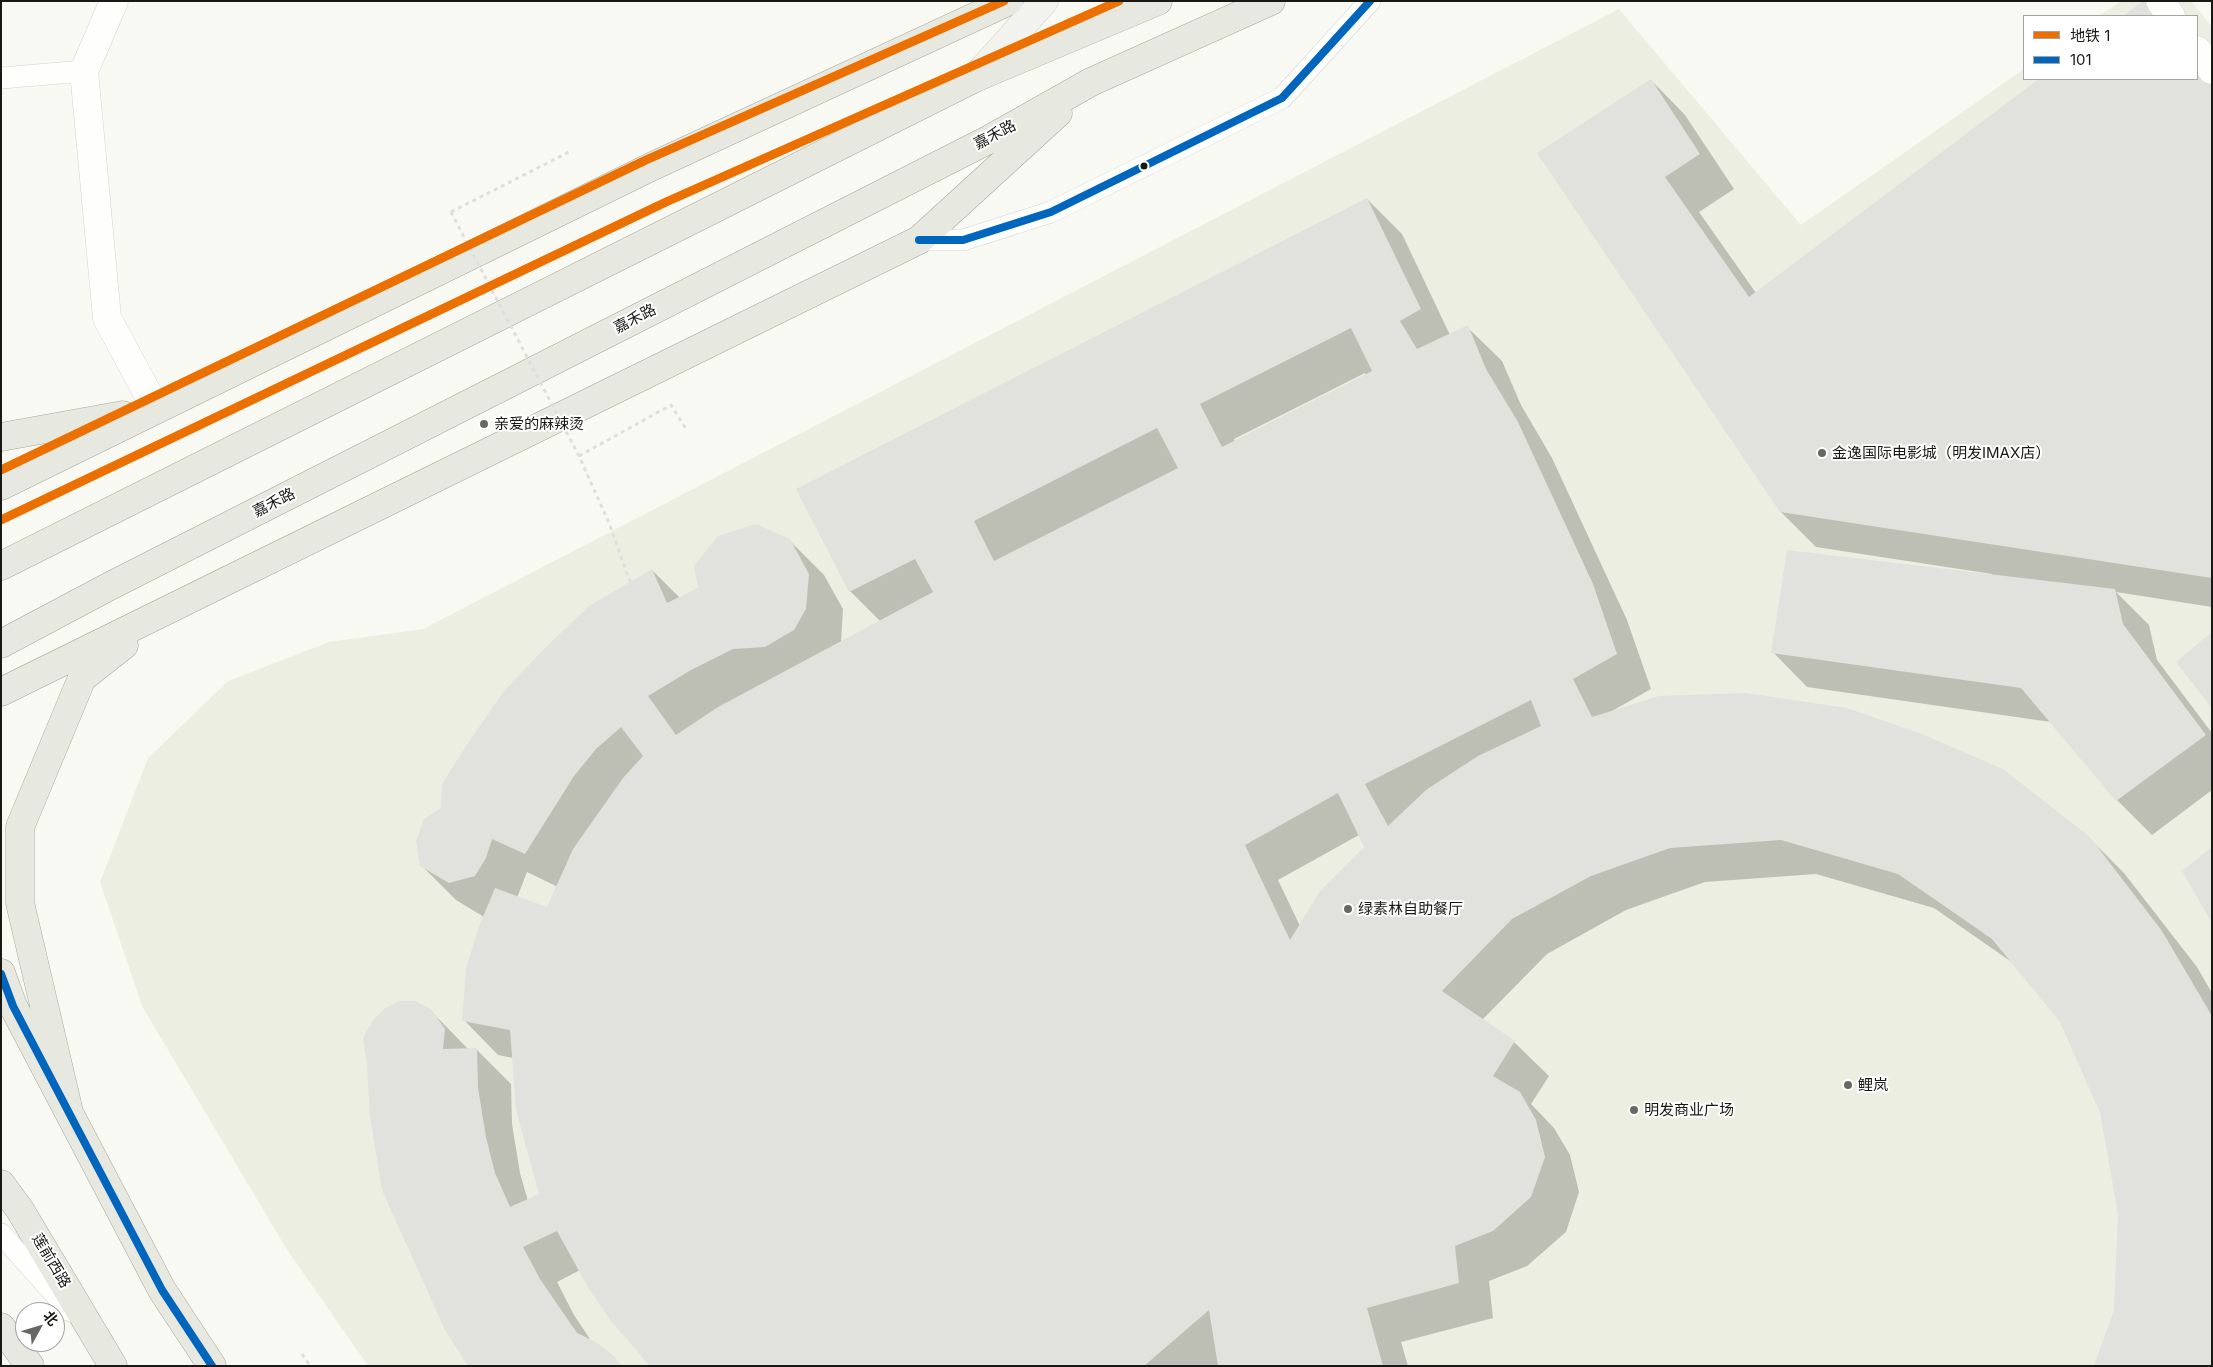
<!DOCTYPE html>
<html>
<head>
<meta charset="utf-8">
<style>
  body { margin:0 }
  #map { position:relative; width:2213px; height:1367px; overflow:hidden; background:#f9f9f4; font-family:Inter,"Noto Sans SC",sans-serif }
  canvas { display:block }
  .frame { position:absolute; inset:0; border:2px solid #181815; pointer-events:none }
  .legend { position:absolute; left:2023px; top:15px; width:175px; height:65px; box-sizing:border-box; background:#fff; border:1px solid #a3a3a1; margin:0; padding:6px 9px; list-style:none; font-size:15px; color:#181815 }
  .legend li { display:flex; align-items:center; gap:10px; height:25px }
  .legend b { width:25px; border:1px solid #a3a3a1 }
  .north { position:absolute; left:15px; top:1302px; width:50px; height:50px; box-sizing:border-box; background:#fff; border:1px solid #a3a3a1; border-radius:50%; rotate:51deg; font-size:14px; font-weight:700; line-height:20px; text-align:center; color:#181815 }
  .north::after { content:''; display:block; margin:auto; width:18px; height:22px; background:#676763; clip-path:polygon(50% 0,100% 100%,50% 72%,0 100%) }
</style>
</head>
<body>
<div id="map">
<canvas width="2213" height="1367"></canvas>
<div class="frame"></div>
<ul class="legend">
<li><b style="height:6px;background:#ec7000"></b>地铁 1</li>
<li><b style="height:6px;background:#0065bd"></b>101</li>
</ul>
<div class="north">北</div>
</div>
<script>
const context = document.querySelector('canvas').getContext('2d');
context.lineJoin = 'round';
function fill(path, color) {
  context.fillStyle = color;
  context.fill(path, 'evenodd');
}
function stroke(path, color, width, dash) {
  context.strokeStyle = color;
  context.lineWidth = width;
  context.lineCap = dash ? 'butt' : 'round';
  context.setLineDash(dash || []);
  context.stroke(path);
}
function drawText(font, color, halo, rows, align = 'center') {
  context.font = font + ' Inter,"Noto Sans SC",sans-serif';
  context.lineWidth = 4;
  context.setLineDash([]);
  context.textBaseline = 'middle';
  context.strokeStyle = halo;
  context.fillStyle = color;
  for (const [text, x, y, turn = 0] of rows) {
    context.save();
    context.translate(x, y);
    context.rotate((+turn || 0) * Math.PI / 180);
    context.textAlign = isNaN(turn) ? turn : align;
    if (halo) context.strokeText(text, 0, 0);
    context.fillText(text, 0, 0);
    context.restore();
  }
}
fill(new Path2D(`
  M2121 1H2191L2212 27V1366H368L286 1248 142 1006 100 882 148 758 228 681 329 642 423 629 1619 9 1801 225 2024 69V79H2197V16H2099Z`), '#edeee2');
fill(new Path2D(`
  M2197 54 2212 74V607L2116 592 2149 625 2157 660 2212 733V790L2152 835 2117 800 2051 722 1807 687 1773 652 1992 576V574L1816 547 1781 512 1539 153 1651 80 1685 115 1734 189 1699 212 1756 293 2041 79H2197Z
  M1367 199 1402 234 1450 335 1467 327 1502 361 1521 405 1552 458 1627 620 1651 689 1612 711 2089 838 2124 873 2197 967 2212 993V1366L2115 1311 2119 1214 2102 1113 2061 1021 2013 963 1934 908 1816 874 1705 882 1626 910 1547 954 1482 1020 1514 1042 1549 1076 1531 1104 1554 1128 1570 1155 1579 1192 1566 1232 1527 1266 1489 1281 1493 1318 1401 1342 1408 1366H651L580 1270 557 1282 574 1315 592 1342 622 1366H470L430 1010 469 1050H477L511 1084 512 1124 520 1173 528 1201 541 1195 513 1058 498 1055 464 1020 484 917 456 900 421 865 442 808 652 570 680 598 789 540 824 575 843 609 841 643 880 621 850 591ZM1365 373 1366 375 1235 441 1234 439ZM1359 835 1365 847 1300 926 1278 880ZM527 872 558 887 548 909 517 898Z`), '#0003');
fill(new Path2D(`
  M2143 1H2151L2162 16H2123Z
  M2197 65 2212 86V578L1780 512 1537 153 1651 79 1700 154 1665 177 1749 297 2039 79H2197Z
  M1367 198 1421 309 1400 321 1417 349 1468 325 1486 369 1518 422 1593 584 1617 654 1573 679 1592 717 1659 696 1746 693 1847 708 1922 734 2003 769 2090 837 2162 931 2212 1016V1366H2094L2114 1310 2118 1214 2100 1113 2060 1022 1992 939 1898 874 1781 840 1670 848 1591 876 1512 919 1442 991 1515 1041 1493 1076 1520 1092 1536 1120 1545 1157 1531 1197 1493 1231 1455 1246 1459 1283 1367 1308 1383 1366H1218L1209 1310 1144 1366H650L611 1321 589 1289 557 1231 523 1247 540 1279 577 1333 596 1342 615 1357 621 1366H468L445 1330 382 1190 370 1117 367 1065 363 1038 373 1020 384 1009 399 1001H415L431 1009 445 1029 443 1049 477 1048 478 1088 486 1137 495 1173 510 1207 539 1194 516 1110 510 1030 462 1021 466 969 478 929 495 888 547 907 573 849 623 778 643 756 621 727 596 749 574 776 525 854 492 839 486 858 475 876 449 883 420 866 416 841 424 819 441 808 442 784 468 743 504 691 545 648 589 606 652 569 667 603 698 588 694 566 718 536 756 524 790 539 809 574 806 609 794 630 765 647 733 649 691 670 648 696 676 735 718 707 933 592 915 559 849 592 796 489ZM1351 328 1372 371 1222 447 1200 404ZM1157 428 1178 468 994 561 974 521ZM1531 700 1541 726 1478 756 1426 790 1388 826 1365 784ZM1338 793 1364 847 1320 891 1290 940 1245 845Z
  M1787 550 2115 589 2123 624 2206 735 2116 801 2021 688 1771 653Z
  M2212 632V708L2176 662Z
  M2212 847V923L2182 871Z`), '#e1e2dd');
const lane = new Path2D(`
  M1 78 84 71
  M919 240H963L1051 212 1282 98 1370 1
  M1 1234 70 1311`);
const street = new Path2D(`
  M114 1 84 71 107 318 156 409
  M2160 1 2171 16
  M2197 50 2212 70`);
const secondary = new Path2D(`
  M975 78 1044 1`);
const primary = new Path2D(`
  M1 437 123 415
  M1 486 653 166 1009 1
  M1 566 975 78 1158 1
  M1 644 112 585 990 139 1091 82 1271 1
  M1 692 919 240 1058 113
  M1 973 13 1006 162 1290 212 1366
  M69 1112 20 903V827L82 678 124 645
  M1 1184 20 1210 113 1366
  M1 1327 30 1366`);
stroke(lane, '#d3d3cf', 22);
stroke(street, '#d3d3cf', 29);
stroke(secondary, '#d3d3cf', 29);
stroke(primary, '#a8a899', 29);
stroke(new Path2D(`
  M451 212 569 152
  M579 456 671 405 686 429
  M302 1354 310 1366`), '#dededc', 3, [4, 4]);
stroke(lane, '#fefefd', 21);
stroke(street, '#fefefd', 28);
stroke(secondary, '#f2f3ee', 28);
stroke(primary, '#e7e8df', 28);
stroke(new Path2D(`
  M451 212 579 456 609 523 632 587`), '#dededc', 3, [4, 4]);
stroke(new Path2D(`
  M919 240H963L1051 212 1282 98 1370 1
  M1 974 13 1006 162 1290 212 1366`), '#0065bd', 8);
stroke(new Path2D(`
  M1 470 646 160 1004 1
  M1 520 666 202 1119 1`), '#ec7000', 9);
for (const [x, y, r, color] of [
  [1144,166,4.5,"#181815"],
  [484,424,5,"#676763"],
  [1822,453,5,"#676763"],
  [1348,909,5,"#676763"],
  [1848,1085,5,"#676763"],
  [1634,1110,5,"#676763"]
]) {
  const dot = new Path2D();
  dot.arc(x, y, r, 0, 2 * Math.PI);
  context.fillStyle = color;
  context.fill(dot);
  stroke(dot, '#fff', 2);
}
drawText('15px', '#181815', '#fff', [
  ["嘉禾路",995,135,-28],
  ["嘉禾路",635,319,-27],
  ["嘉禾路",274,503,-27],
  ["莲前西路",51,1261,59]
]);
drawText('15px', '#181815', '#fff', [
  ["亲爱的麻辣烫",494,424],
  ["金逸国际电影城（明发IMAX店）",1832,453],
  ["绿素林自助餐厅",1358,909],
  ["鲤岚",1858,1085],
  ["明发商业广场",1644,1110]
], 'left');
</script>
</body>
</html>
